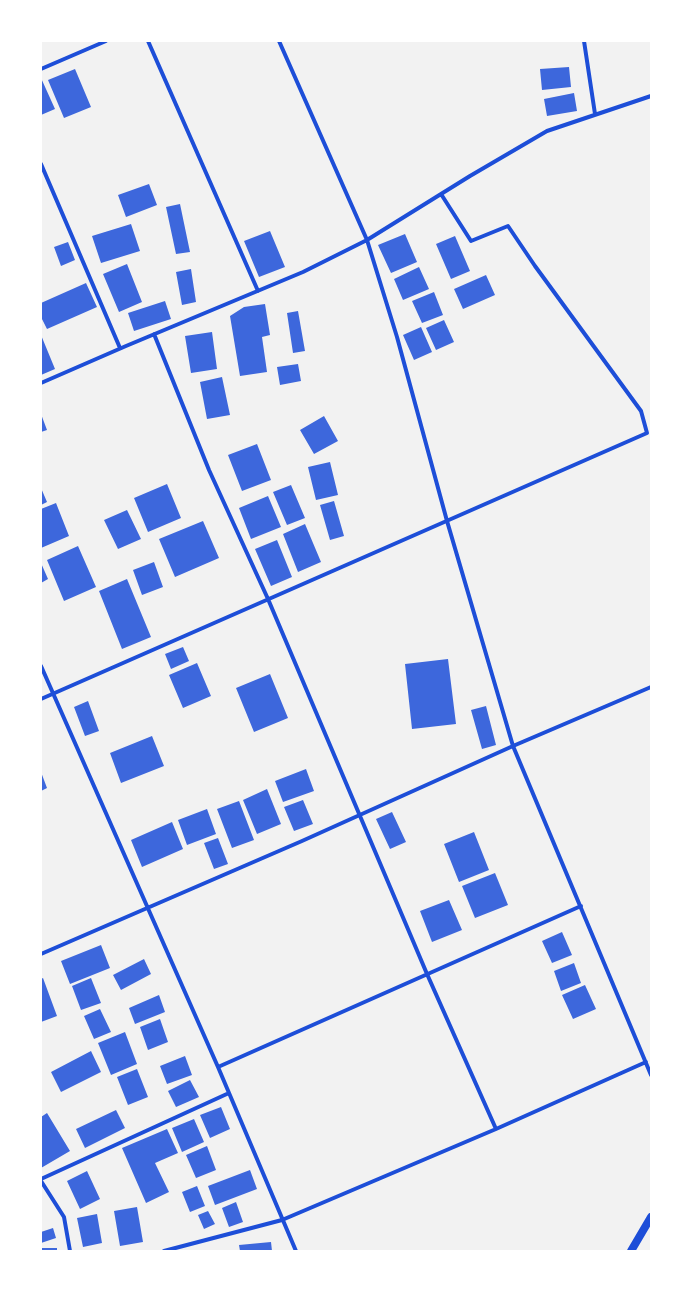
<!DOCTYPE html>
<html>
<head>
<meta charset="utf-8">
<style>
  body { margin:0 }
  #map { position:relative; width:692px; height:1292px; overflow:hidden; background:#f2f2f2; font-family:"Space Grotesk",sans-serif }
  canvas { display:block }
  .frame { position:absolute; inset:0; border:42px solid #fff; pointer-events:none }
</style>
</head>
<body>
<div id="map">
<canvas width="692" height="1292"></canvas>
<div class="frame"></div>
</div>
<script>
const context = document.querySelector('canvas').getContext('2d');
context.lineJoin = 'round';
function fill(path, color) {
  context.fillStyle = color;
  context.fill(path, 'evenodd');
}
function stroke(path, color, width, dash) {
  context.strokeStyle = color;
  context.lineWidth = width;
  context.lineCap = dash ? 'butt' : 'round';
  context.setLineDash(dash || []);
  context.stroke(path);
}
fill(new Path2D(`
  M569 67 571 87 542 90 540 69Z
  M75 69 91 107 64 118 48 80Z
  M41 78 55 109 41 115Z
  M574 93 577 111 547 116 544 99Z
  M149 184 157 205 126 217 118 195Z
  M180 204 190 252 176 254 166 207Z
  M131 224 140 251 101 263 92 236Z
  M270 231 285 267 259 277 244 241Z
  M405 234 417 262 391 273 378 245Z
  M455 236 470 271 451 279 436 244Z
  M68 242 75 260 61 266 54 247Z
  M127 264 142 302 119 312 103 274Z
  M419 267 429 289 403 300 394 279Z
  M191 269 196 302 182 305 176 272Z
  M486 275 495 295 463 309 454 289Z
  M86 283 97 307 47 329 41 317V303Z
  M434 292 443 315 422 323 412 301Z
  M165 301 171 319 134 331 128 313Z
  M265 304 270 335 262 337 267 372 240 376 230 316 244 307Z
  M298 311 305 351 293 353 287 313Z
  M444 320 454 342 436 350 426 328Z
  M421 327 432 352 414 360 403 335Z
  M212 332 217 369 191 373 185 336Z
  M41 335 55 369 41 375Z
  M298 364 301 381 280 385 277 367Z
  M222 377 230 415 207 419 200 382Z
  M41 414 47 430 41 432Z
  M324 416 338 441 314 454 300 430Z
  M257 444 271 480 242 491 228 455Z
  M330 462 338 495 316 500 308 467Z
  M167 484 181 518 148 532 134 498Z
  M291 485 305 518 287 525 273 492Z
  M41 488 47 502 41 505Z
  M268 496 281 527 251 539 239 508Z
  M334 501 344 536 330 540 320 505Z
  M56 503 69 536 41 548V509Z
  M127 510 141 539 118 549 104 520Z
  M203 521 219 558 175 577 159 539Z
  M305 524 321 562 298 572 283 534Z
  M277 540 292 577 271 586 255 549Z
  M78 546 96 587 64 601 47 560Z
  M154 562 163 587 142 595 133 570Z
  M41 563 48 579 41 583Z
  M127 579 151 637 122 649 99 591Z
  M183 647 189 661 171 669 165 654Z
  M448 659 456 724 412 729 405 664Z
  M197 663 211 696 183 708 169 675Z
  M270 674 288 718 254 732 236 688Z
  M88 701 99 731 85 736 74 707Z
  M486 706 496 745 482 749 471 710Z
  M152 736 164 766 121 783 110 753Z
  M306 769 314 791 283 802 275 781Z
  M41 772 47 788 41 791Z
  M267 789 281 824 257 834 243 800Z
  M303 800 313 824 294 831 284 807Z
  M239 801 254 840 232 848 217 809Z
  M207 809 216 834 187 845 178 820Z
  M392 812 406 842 390 849 376 819Z
  M172 822 183 849 142 867 131 840Z
  M474 832 489 870 459 882 444 844Z
  M218 838 228 864 214 869 204 843Z
  M495 873 508 905 475 918 462 886Z
  M449 900 462 930 432 942 420 911Z
  M562 932 572 955 552 963 542 941Z
  M101 945 110 968 70 984 61 961Z
  M144 959 151 974 121 990 113 975Z
  M574 963 581 983 561 991 554 971Z
  M43 978 57 1016 41 1022V979Z
  M91 978 101 1003 81 1010 72 986Z
  M585 985 596 1009 573 1019 562 995Z
  M159 995 165 1012 135 1024 129 1008Z
  M100 1009 111 1032 94 1039 84 1016Z
  M160 1019 168 1042 148 1050 140 1027Z
  M125 1032 137 1064 111 1075 98 1043Z
  M91 1051 101 1072 61 1092 51 1072Z
  M185 1056 192 1075 167 1084 160 1066Z
  M137 1069 148 1097 128 1105 117 1077Z
  M190 1080 199 1097 176 1107 168 1091Z
  M221 1107 230 1129 210 1138 200 1115Z
  M116 1110 125 1128 85 1148 76 1129Z
  M47 1113 70 1151 41 1168V1117Z
  M194 1119 204 1142 182 1152 172 1128Z
  M167 1129 178 1153 155 1163 169 1192 146 1203 122 1148Z
  M207 1146 216 1170 196 1178 186 1155Z
  M250 1170 257 1189 215 1205 208 1186Z
  M87 1171 100 1199 80 1209 67 1181Z
  M197 1186 205 1206 190 1212 182 1192Z
  M236 1202 243 1222 229 1227 222 1208Z
  M137 1207 143 1242 120 1246 114 1211Z
  M208 1211 215 1224 204 1229 198 1215Z
  M97 1214 102 1243 83 1247 77 1218Z
  M53 1228 56 1238 41 1243V1232Z
  M271 1242 272 1251H240L239 1245Z
  M41 1248H57V1251H41Z`), '#3d67dc');
stroke(new Path2D(`
  M148 41 258 291
  M279 41 367 240 397 337 447 521 513 746 651 1075
  M584 41 595 114
  M41 69 106 41
  M41 164 120 348
  M154 334 209 470 268 599 427 974 496 1129
  M41 383 126 346 303 272 367 240 470 176 547 131 651 96
  M41 666 218 1067 296 1251
  M41 699 647 433 641 411 535 266 508 226 471 241 441 194
  M41 954 302 841 513 746 651 687
  M218 1067 581 906
  M41 1179 229 1093
  M41 1181 64 1217 70 1251
  M164 1251 282 1220 496 1129 646 1062`), '#1d4ed8', 4);
stroke(new Path2D(`
  M631 1251 651 1217`), '#1d4ed8', 8);
</script>
</body>
</html>
